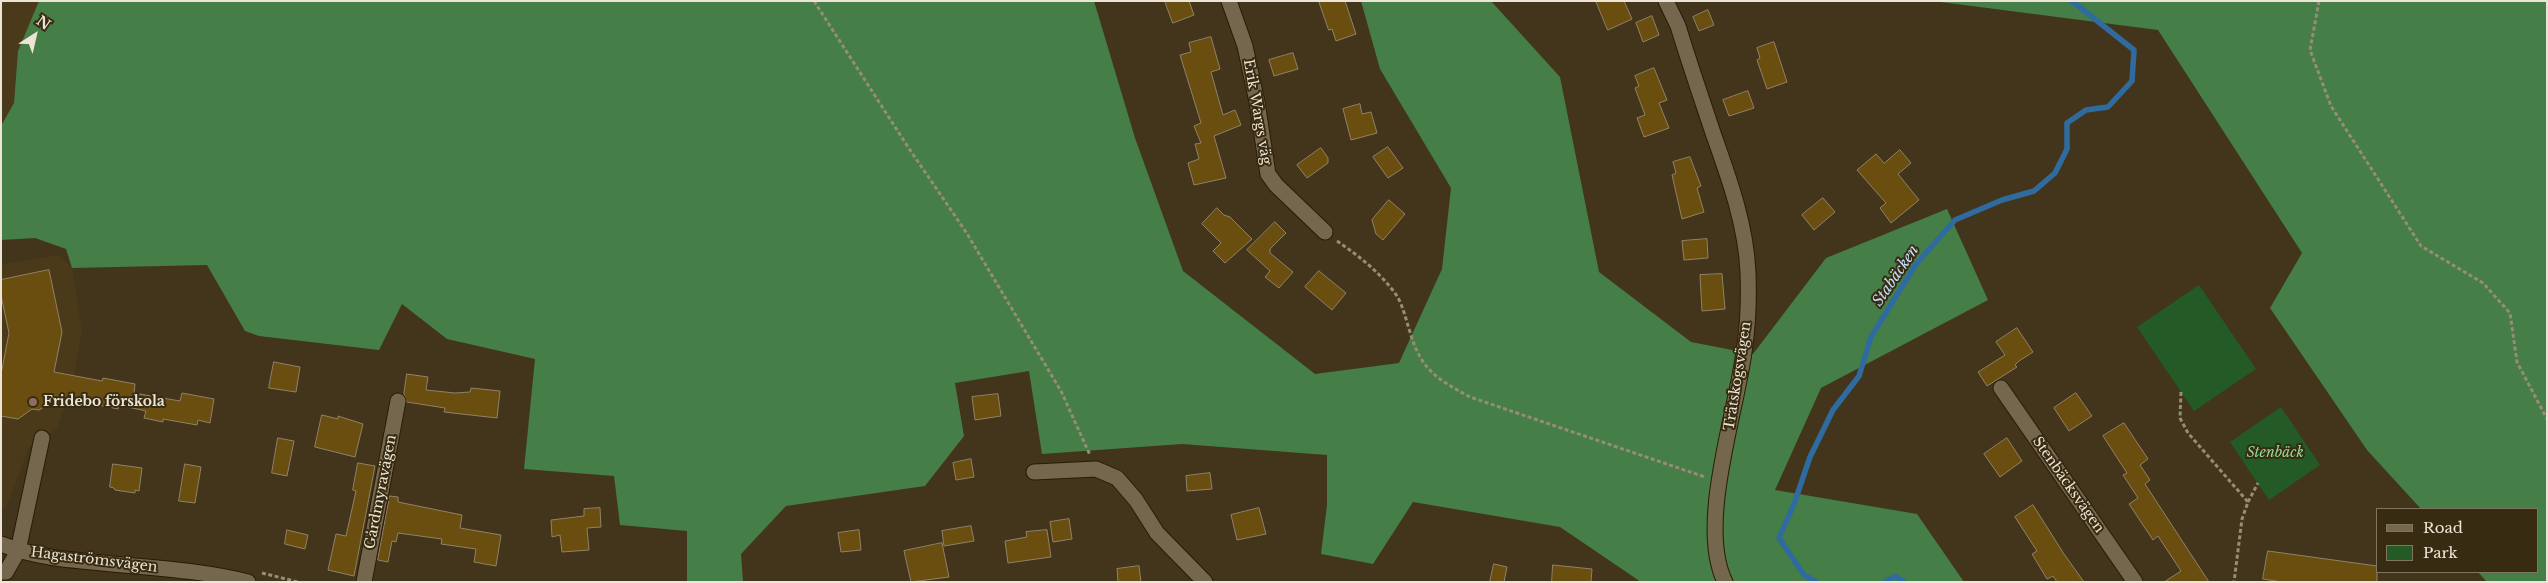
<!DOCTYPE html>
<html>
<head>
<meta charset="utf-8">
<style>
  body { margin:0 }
  #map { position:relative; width:2548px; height:583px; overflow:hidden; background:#42351c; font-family:"Libre Baskerville",serif }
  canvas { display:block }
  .frame { position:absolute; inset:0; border:2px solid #ece4d5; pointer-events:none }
  .legend { position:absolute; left:2376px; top:508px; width:162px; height:65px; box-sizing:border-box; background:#372b12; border:1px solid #7f7560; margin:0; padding:6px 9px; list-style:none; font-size:15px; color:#ece4d5 }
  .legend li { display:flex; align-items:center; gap:10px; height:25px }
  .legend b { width:25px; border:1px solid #7f7560 }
  .north { position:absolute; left:10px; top:10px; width:50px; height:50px; -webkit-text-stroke:4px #372b12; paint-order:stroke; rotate:35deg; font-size:14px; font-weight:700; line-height:20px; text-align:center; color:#ece4d5 }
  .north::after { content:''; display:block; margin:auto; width:18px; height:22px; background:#ece4d5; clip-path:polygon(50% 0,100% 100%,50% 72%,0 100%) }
</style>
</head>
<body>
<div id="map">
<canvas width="2548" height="583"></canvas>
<div class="frame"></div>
<ul class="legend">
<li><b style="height:6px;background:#75674d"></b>Road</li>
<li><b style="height:14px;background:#245a26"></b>Park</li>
</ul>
<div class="north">N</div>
</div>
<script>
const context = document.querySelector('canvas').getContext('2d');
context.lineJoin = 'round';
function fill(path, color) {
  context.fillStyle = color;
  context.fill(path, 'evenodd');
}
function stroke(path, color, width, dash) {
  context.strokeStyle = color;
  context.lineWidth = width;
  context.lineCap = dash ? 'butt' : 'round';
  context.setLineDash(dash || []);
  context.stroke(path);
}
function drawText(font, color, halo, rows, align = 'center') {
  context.font = font + ' "Libre Baskerville",serif';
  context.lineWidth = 4;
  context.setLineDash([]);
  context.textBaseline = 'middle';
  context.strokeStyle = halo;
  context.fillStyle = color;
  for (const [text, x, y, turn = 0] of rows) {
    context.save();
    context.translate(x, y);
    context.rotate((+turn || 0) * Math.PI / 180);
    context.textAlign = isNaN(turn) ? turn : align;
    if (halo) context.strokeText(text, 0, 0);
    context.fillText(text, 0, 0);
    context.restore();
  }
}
fill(new Path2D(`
  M1 1H39L18 51 14 103 1 126Z
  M58 255 72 268 82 331 74 376 57 429 29 447 6 508 1 509V265Z`), '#4b3a1a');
fill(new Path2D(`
  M2199 285 2256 369 2194 411 2137 327Z
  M2281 407 2320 465 2269 500 2230 442Z`), '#245a26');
fill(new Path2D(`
  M39 1H1094L1135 138 1183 271 1315 374 1399 363 1442 269 1451 188 1380 69 1361 1H1491L1560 77 1599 272 1691 342 1753 354 1826 258 1947 209 1988 300 1821 388 1775 490 1917 514 1964 582H1641L1560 527 1413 502 1373 564 1321 554 1327 505V455L1182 444 1042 454 1029 371 955 383 964 436 925 486 786 506 741 554 743 582H687V531L620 525 614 476 524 469 535 359 447 339 402 304 379 350 259 336 245 331 207 265 72 268 66 249 35 238 1 240V126L14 103 18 51Z
  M1933 1H2547V582H2487L2478 572H2537V509H2421L2367 450 2270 308 2302 253 2158 30Z`), '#457e46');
stroke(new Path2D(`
  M1816 582 1804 575 1779 538 1794 504 1810 457 1833 410 1859 376 1871 337 1916 264 1955 220 2002 200 2034 191 2055 173 2067 149V123L2086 110 2108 107 2132 81 2134 50 2072 1
  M1885 582 1895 576 1904 582`), '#2f6b9f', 5.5);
const building = new Path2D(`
  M1165 1H1189L1194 15 1173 23Z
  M1319 1H1345L1356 34 1336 41 1332 29 1329 30Z
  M1596 1H1624L1632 19 1608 30Z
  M1708 10 1714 25 1699 31 1693 17Z
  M1652 16 1659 35 1643 42 1636 23Z
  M1211 37 1220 69 1211 72 1223 115 1235 110 1241 125 1214 136 1226 178 1194 185 1188 163 1199 159 1195 144 1201 143 1194 126 1201 123 1180 55 1191 52 1189 43Z
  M1774 42 1787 82 1767 89 1757 60 1760 58 1757 48Z
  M1293 53 1298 69 1274 76 1269 60Z
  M1654 68 1667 100 1659 103 1669 128 1644 137 1637 118 1645 115 1635 88 1639 86 1635 76Z
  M1748 91 1754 108 1729 116 1723 100Z
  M1360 104 1362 114 1371 112 1377 133 1351 140 1343 109Z
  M1388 147 1403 168 1388 178 1373 157Z
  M1321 148 1328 158V163L1307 178 1297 165Z
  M1900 150 1911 163 1898 174 1919 200 1891 223 1880 208 1886 203 1857 170 1876 154 1884 163Z
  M1690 157 1701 186 1697 188 1704 212 1682 219 1672 175 1676 173 1673 162Z
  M1823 198 1835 212 1814 230 1802 215Z
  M1389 200 1405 214 1383 240 1376 234 1372 220Z
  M1217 208 1224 215 1230 217 1252 239 1225 263 1213 251 1221 243 1202 224Z
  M1275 222 1286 233 1270 249V253L1293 272 1279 288 1265 277 1270 271 1247 250Z
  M1707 239 1708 258 1684 260 1682 241Z
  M49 270 62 332 54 372 102 381 103 378 135 384 134 393 180 401 182 393 214 399 210 423 198 420 197 425 163 419V422L144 418 146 411 119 405 118 409 50 395 49 404 39 410 32 409 18 419 1 416V374L9 333 1 295V280Z
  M1319 271 1346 293 1332 310 1305 287Z
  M1722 274 1725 309 1702 311 1700 275Z
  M2017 328 2033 352 2019 361 2015 365 2017 367 1987 386 1978 372 2005 355 1996 342Z
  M274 362 300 367 296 392 269 388Z
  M407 374 428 377 426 390 455 393 470 392 471 388 500 391 497 418 444 412 445 408 407 402 404 394Z
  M2076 393 2092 416 2069 431 2054 408Z
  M998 394 1001 416 975 420 972 397Z
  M322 415 338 419V416L363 424 355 457 315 447Z
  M2124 423 2148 459 2140 465 2150 480 2145 484 2209 582H2164L2181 571 2158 536 2153 540 2129 504 2138 498 2123 475 2127 473 2103 436Z
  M278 438 294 441 287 476 272 473Z
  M2007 438 2022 461 2000 477 1984 454Z
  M971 459 974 477 956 480 953 463Z
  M358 463 375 466 354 576 328 570 336 534 346 536 356 491 353 490Z
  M113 464 142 468 139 491 135 490V493L115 490 114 488 110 487Z
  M185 464 201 467 195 503 179 501Z
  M1210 473 1212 489 1187 491 1186 476Z
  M390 496 398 497V502L462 515 460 528 501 535 496 566 474 562 476 549 441 544 442 539 398 533 396 542 392 541 388 562 378 560Z
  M2033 505 2064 554 2084 582H2057L2053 576 2047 579 2032 554 2037 551 2015 517Z
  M600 508 601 527 587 528 589 550 562 552 560 535 552 537 551 520 584 516V509Z
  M1259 508 1266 534 1237 540 1231 515Z
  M1069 519 1072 539 1053 542 1050 522Z
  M971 526 974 541 944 546 942 531Z
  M287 530 308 535 305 549 285 544Z
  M859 530 861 550 841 552 838 533Z
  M1047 530 1051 557 1008 563 1005 541 1027 537 1026 532Z
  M942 543 949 577 911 582 904 551Z
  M2268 551 2377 566V582H2281L2263 579Z
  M1494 564 1507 567 1504 582H1490Z
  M1553 565 1592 569 1591 582H1552Z
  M1139 566 1141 582H1118L1117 569Z`);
fill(building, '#694e10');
stroke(building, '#918267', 1);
const minor = new Path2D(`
  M1229 1 1245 46 1257 102 1268 174 1276 185 1325 232
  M1666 1 1678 26C1689 62 1701 97 1713 133 1729 178 1746 225 1748 272 1749 298 1748 326 1744 352 1736 414 1697 525 1725 582
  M2001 388 2135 582
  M1034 472 1096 469 1117 478 1136 500 1157 533 1205 582
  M1 544C34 557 68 560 103 563 151 568 201 570 248 582
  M1 572H6L18 551 42 438
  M364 582 398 401`);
stroke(minor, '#281c04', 17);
stroke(new Path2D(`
  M814 1 908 147 966 232 1061 391 1090 455
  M2319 1 2310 50 2331 106 2421 246 2483 283 2510 313 2517 362 2547 419
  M1337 241C1359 256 1381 273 1397 296 1403 306 1406 320 1410 332 1421 370 1437 379 1470 397L1705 477
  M2181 392 2180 418 2188 433 2248 502 2242 519 2234 582
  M2248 502 2258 483
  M262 573 298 582`), '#968c78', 3, [4, 2.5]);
stroke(minor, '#75674d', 15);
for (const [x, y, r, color] of [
  [33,402,5,"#8d6e63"]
]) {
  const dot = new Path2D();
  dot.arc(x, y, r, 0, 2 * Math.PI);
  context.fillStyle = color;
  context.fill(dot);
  stroke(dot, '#372b12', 2);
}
drawText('14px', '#ece4d5', '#372b12', [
  ["Erik Wargs väg",1257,112,80],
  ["Trätskogsvägen",1738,376,-81],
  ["Stenbäcksvägen",2068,485,55],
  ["Gårdmyravägen",381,492,-79],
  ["Hagaströmsvägen",94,560,7]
]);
drawText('bold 14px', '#ece4d5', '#372b12', [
  ["Fridebo förskola",43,402]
], 'left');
drawText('italic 14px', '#8ede8f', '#372b12', [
  ["Stenbäck",2275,453]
]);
drawText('italic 15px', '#c1e0ff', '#372b12', [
  ["Stabäcken",1896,276,-56]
]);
</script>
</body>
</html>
